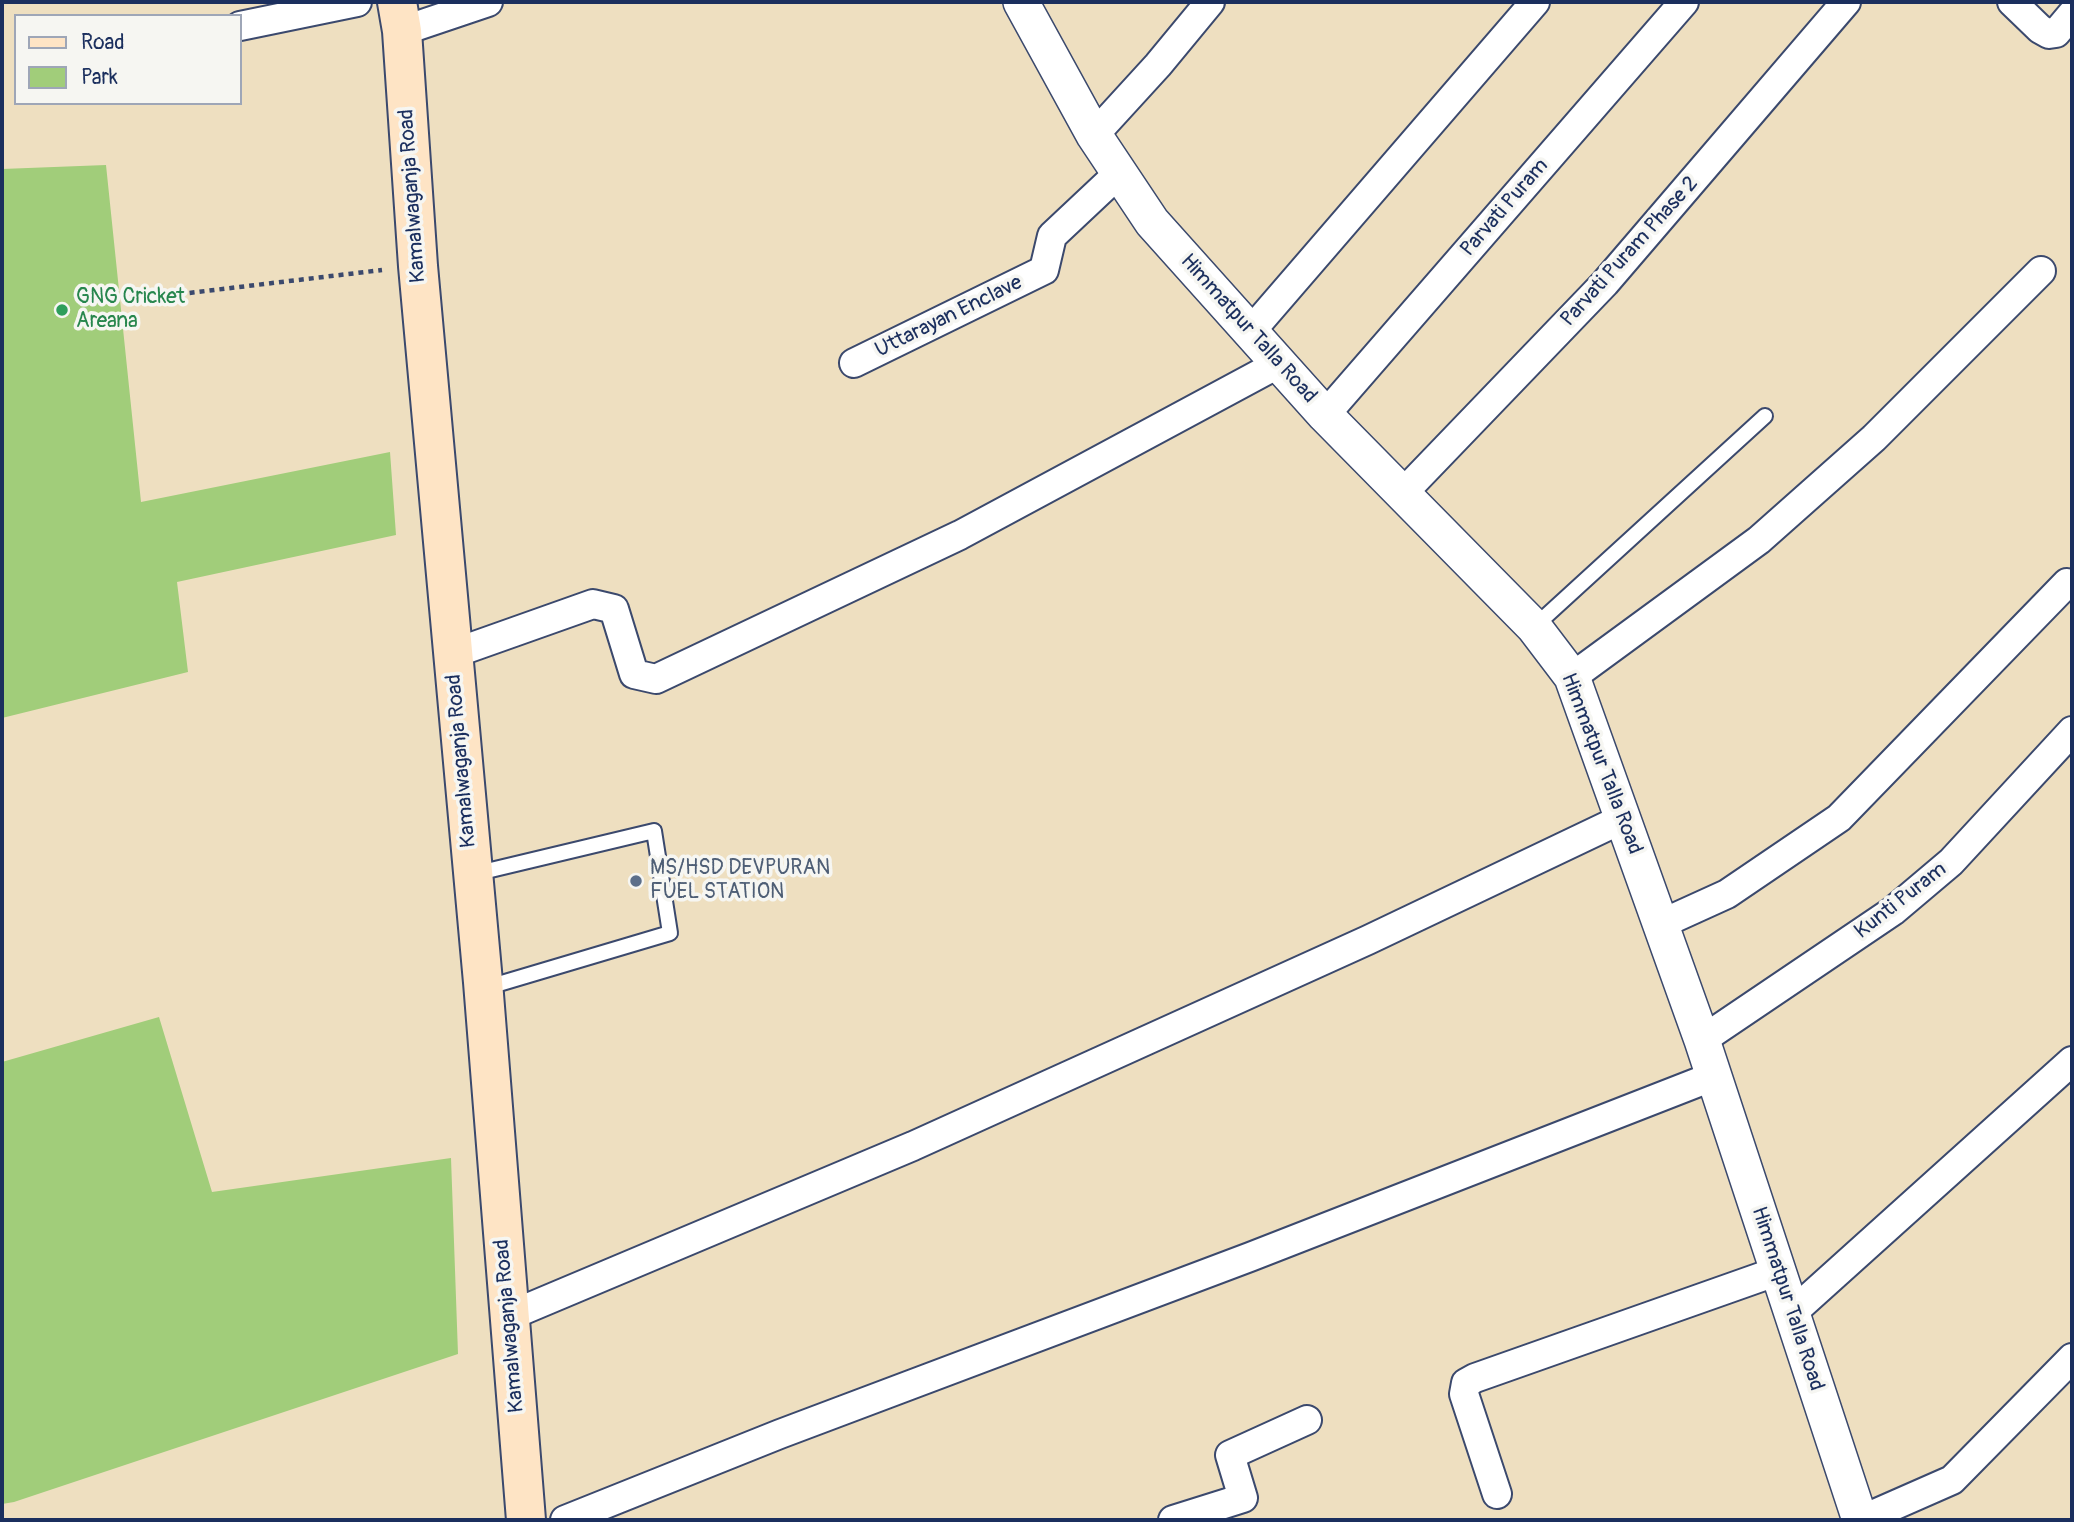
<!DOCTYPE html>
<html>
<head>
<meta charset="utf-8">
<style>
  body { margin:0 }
  #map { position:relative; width:2074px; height:1522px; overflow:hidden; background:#eedfc0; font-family:Pangolin,sans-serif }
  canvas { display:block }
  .frame { position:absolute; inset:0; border:4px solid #1b2f5e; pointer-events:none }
  .legend { position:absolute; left:14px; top:14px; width:228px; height:91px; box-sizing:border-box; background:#f6f6f2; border:2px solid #9ea6b7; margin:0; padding:9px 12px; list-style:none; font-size:21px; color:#1b2f5e }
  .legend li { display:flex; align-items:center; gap:14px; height:35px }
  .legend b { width:35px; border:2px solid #9ea6b7 }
</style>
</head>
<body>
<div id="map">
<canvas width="2074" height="1522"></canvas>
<div class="frame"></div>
<ul class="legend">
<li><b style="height:9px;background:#fee4c5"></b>Road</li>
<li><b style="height:19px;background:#a1cd7a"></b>Park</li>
</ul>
</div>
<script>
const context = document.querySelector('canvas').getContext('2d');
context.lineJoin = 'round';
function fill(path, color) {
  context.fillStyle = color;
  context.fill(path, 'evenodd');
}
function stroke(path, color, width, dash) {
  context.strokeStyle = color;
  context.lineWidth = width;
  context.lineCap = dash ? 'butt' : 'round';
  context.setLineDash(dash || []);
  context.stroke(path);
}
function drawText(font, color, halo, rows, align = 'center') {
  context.font = font + ' Pangolin,sans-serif';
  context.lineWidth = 7;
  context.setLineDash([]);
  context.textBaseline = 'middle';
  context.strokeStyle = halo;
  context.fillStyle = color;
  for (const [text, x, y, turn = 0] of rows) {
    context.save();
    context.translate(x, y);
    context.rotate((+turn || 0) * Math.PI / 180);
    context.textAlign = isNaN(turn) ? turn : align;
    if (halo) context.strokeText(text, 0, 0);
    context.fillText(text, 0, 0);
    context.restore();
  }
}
fill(new Path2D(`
  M106 165 141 502 390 452 396 535 177 582 188 672 2 718V169Z
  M159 1017 212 1192 451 1158 458 1354 14 1502 2 1504V1062Z`), '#a1cd7a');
const service = new Path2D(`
  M1534 627 1765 416
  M474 874 654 831 670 933 485 988`);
const minor = new Path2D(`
  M2012 2 2040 29 2049 34 2056 33 2072 14
  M240 26 357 2
  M402 31 488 2
  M1094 135 1158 65 1210 2
  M1251 331 1535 2
  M854 363 1044 270 1052 236 1118 174
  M1325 415 1684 2
  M1404 492 1605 283 1846 2
  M452 654 593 604 614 609 634 674 656 679 960 535 1278 364
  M1572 677 1759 540 1874 438 2041 271
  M1661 924 1727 894 1839 818 2067 583
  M1702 1040 1893 911 1951 862 2072 731
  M1792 1313 2072 1061
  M509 1316 913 1146 1368 940 1622 819
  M1497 1494 1464 1394 1466 1383 1475 1378 1778 1271
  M565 1520 780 1434 1250 1257 1714 1076
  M1173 1520 1243 1498 1230 1455 1307 1420
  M1861 1520 1952 1480 2072 1358`);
const tertiary = new Path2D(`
  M1021 2 1094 135 1152 222 1325 415 1534 627 1572 677 1702 1040 1860 1520`);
const secondary = new Path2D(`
  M397 2 402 31 418 266 483 982 526 1520`);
stroke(service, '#3b496d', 18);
stroke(minor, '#3b496d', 32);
stroke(tertiary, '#3b496d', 38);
stroke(secondary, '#3b496d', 42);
stroke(new Path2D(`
  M130 300 382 270`), '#3b496d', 4.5, [5, 5]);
stroke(service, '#fff', 14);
stroke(minor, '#fff', 28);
stroke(tertiary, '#fff', 35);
stroke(secondary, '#fee4c5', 38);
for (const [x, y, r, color] of [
  [62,310,7,"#2e9e5b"],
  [636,881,7,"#5c6f8a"]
]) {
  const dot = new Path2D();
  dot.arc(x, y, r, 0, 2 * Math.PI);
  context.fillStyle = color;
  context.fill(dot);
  stroke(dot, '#f6f6f2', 2.5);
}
drawText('21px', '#1b2f5e', '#f6f6f2', [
  ["Kamalwaganja Road",413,196,-94],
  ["Parvati Puram",1505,208,-49],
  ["Parvati Puram Phase 2",1630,252,-48],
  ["Uttarayan Enclave",949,317,-26],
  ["Himmatpur Talla Road",1248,329,48],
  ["Kamalwaganja Road",462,761,-95],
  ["Himmatpur Talla Road",1601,764,69],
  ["Kunti Puram",1901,901,-38],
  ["Himmatpur Talla Road",1787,1299,72],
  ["Kamalwaganja Road",510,1326,-95]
]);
drawText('21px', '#27864d', '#f6f6f2', [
  ["GNG Cricket",76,298],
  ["Areana",76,322]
], 'left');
drawText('21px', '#4e5e75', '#f6f6f2', [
  ["MS/HSD DEVPURAN",650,869],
  ["FUEL STATION",650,893]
], 'left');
</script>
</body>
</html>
